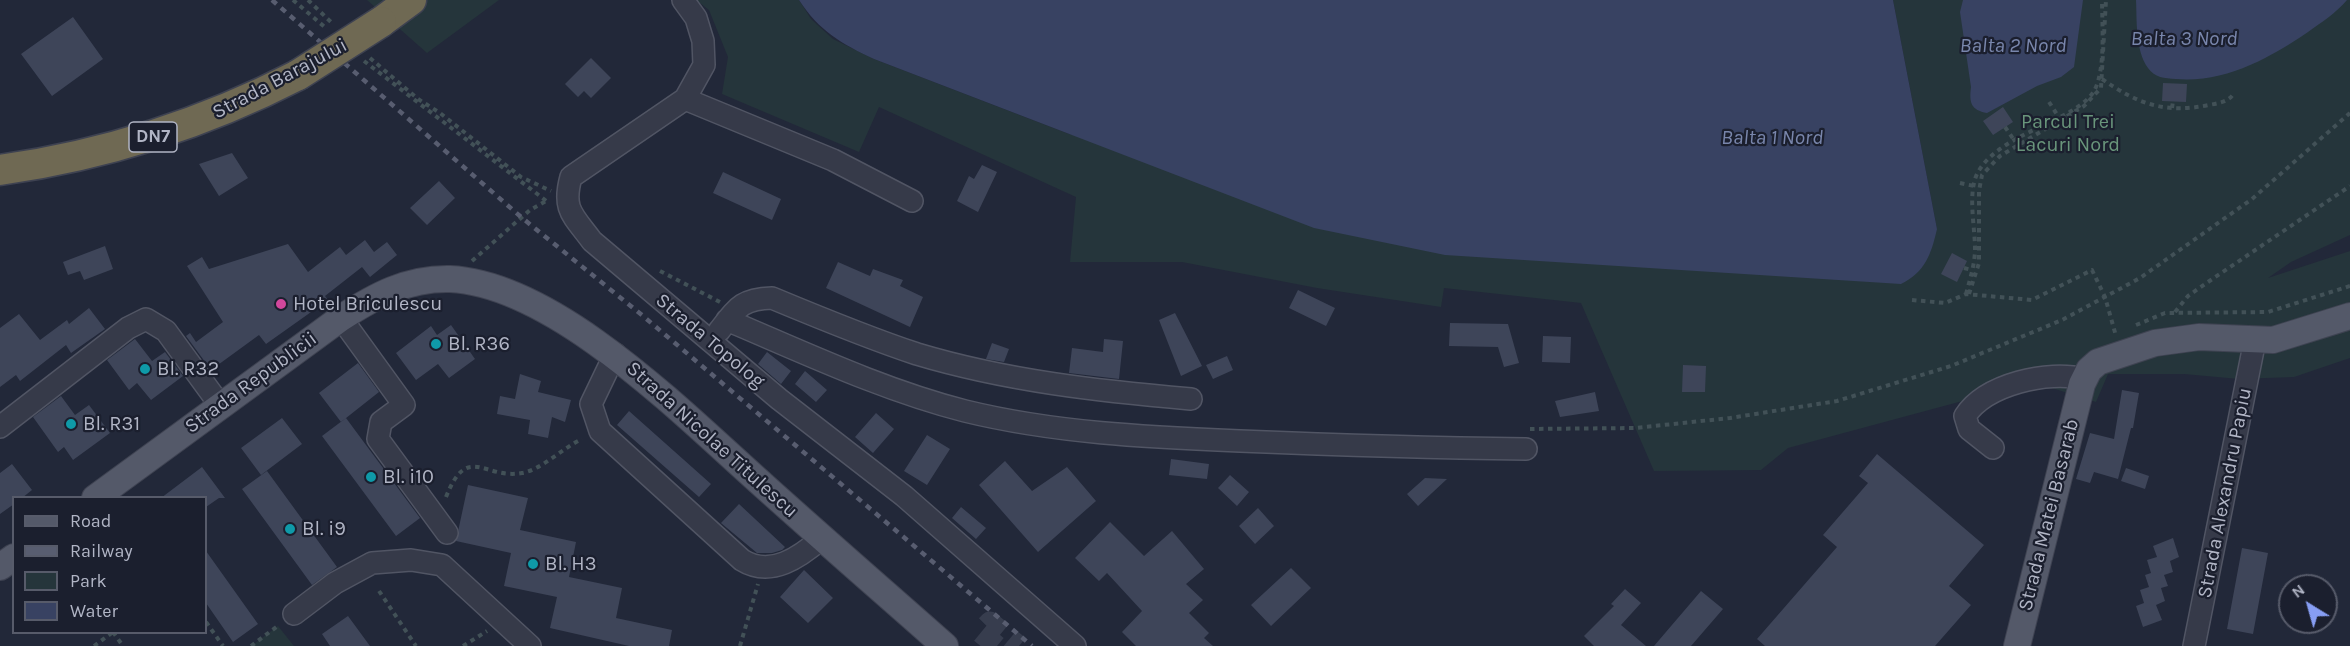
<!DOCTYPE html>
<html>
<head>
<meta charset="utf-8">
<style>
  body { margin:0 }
  #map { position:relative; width:2350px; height:646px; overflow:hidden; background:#222839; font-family:Karla,sans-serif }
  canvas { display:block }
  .legend { position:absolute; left:12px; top:496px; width:195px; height:138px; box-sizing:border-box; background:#1b1f2e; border:2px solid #575b6a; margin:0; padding:8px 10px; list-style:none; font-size:18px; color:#b1b5c5 }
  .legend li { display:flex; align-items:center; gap:12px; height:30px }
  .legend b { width:30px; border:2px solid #575b6a }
  .north { position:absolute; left:2278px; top:574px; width:60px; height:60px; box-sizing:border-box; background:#1b1f2e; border:2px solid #575b6a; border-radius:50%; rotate:323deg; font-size:16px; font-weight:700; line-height:24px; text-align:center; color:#b1b5c5 }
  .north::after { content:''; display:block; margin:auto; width:21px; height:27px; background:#879ef4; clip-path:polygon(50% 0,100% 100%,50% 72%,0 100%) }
</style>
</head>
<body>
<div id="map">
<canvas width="2350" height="646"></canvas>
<ul class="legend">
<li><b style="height:8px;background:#545969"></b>Road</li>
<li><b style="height:8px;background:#585d70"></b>Railway</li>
<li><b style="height:16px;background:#25353b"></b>Park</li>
<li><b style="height:16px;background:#384262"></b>Water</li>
</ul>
<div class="north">N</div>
</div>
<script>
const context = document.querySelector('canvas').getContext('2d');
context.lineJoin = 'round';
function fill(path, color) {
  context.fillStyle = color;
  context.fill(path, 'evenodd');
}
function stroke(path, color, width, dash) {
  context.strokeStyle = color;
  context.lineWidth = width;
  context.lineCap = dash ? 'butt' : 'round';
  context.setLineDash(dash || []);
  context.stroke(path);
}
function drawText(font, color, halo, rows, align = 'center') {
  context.font = font + ' Karla,sans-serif';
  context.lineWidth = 4.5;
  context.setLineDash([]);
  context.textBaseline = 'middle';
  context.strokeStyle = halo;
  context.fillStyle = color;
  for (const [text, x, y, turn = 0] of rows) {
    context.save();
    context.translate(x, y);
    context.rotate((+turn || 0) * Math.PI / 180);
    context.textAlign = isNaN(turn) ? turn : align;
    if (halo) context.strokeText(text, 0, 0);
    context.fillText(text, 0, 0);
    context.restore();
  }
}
fill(new Path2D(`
  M367 0H499L427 53Z
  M696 0H799L811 19 833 39 874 59 1069 134 1937 229 1893 0H2350V235L2291 262 2268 278 2350 251V358L2294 377 2239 379 2184 374H2108L2096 402 2033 382 1788 448 1761 470 1654 471 1581 303 1444 288 1441 307 1317 288 1182 262H1070L1076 197 879 107 859 152 722 94 728 57 709 10Z
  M278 626 294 646H251L254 644Z`), '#25353b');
fill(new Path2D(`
  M799 0H1893L1937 229C1931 255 1925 272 1901 284L1445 255 1314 228 874 59C842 44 819 31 799 0Z
  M1963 0H2083L2074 67 2061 77 2037 86 1987 113C1971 110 1969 103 1971 87L1960 12Z
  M2136 0H2347C2336 13 2322 22 2308 32 2268 59 2225 83 2176 79 2164 78 2155 78 2148 68 2135 50 2137 20 2136 0Z`), '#384262');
fill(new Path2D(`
  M73 17 103 59 52 96 21 54Z
  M591 58 611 78 591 98 584 91 578 97 565 84Z
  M2163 83 2187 84 2186 102 2162 101Z
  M2003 107 2013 122 1993 135 1983 121Z
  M232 153 248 178 219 196 199 164Z
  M982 165 997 172 978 212 957 201 969 176 974 179Z
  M723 172 781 199 772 220 713 193Z
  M439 181 455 198 427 225 410 208Z
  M365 240 374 252 387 242 397 255 370 277 362 267 325 296 328 300 266 344 259 335 211 370 186 336 190 333 196 342 223 322 187 266 202 257 209 269 288 244 308 272 340 247 346 255Z
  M105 246 113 269 84 280 80 271 68 275 63 262Z
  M1952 253 1967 261 1957 282 1941 274Z
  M838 262 870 276 873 269 903 280 900 286 923 297 910 327 826 288Z
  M1298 290 1335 308 1326 326 1289 308Z
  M89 308 105 329 71 353 66 345 20 381 16 375 0 387V328L19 314 40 340 67 320 69 324Z
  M1175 313 1202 366 1181 376 1159 320Z
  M1450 323 1508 324 1519 363 1504 367 1498 347 1449 346Z
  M451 325 475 359 449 378 438 364 416 380 396 353 431 326 437 335Z
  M1543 336 1571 337 1570 363 1542 362Z
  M135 339 152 361 165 352 183 376 151 400 137 383 129 390 107 360Z
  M1104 339 1123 341 1119 379 1069 373 1072 348 1103 352Z
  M992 343 1009 349 1004 362 986 359Z
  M767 352 791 371 781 384 758 364Z
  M1227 356 1233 370 1213 379 1206 365Z
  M358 363 379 392 341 422 319 393Z
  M1683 365 1706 366 1705 392H1682Z
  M805 371 827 390 816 402 795 384Z
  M520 374 541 381 538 392 571 400 565 422 552 417 548 438 528 434 530 420 497 414 500 396 515 399Z
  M2122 390 2139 393 2133 428H2131L2118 479 2094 472 2090 483 2076 479 2090 433 2114 439Z
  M1595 392 1599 411 1560 417 1555 401Z
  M61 396 75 415 89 405 110 433 73 460 64 447 58 452 33 417Z
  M629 411 711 484 699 497 617 425Z
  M876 413 894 429 873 453 855 437Z
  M282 418 302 444 261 475 241 448Z
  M346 418 420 518 396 536 322 436Z
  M927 435 950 449 927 485 904 471Z
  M1877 454 1984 545 1949 586 1971 605 1935 646H1765L1757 639 1837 547 1823 535 1868 483 1859 476Z
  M1171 459 1209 464 1207 479 1169 475Z
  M1005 461 1032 491 1067 467 1096 501 1038 552 979 485Z
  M12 464 32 490 22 498H14V504L0 514V473Z
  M202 467 225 498H219L206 507V498H161Z
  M2126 468 2149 476 2145 489 2121 481Z
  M267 471 337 567 312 585 242 489Z
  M1230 475 1249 492 1237 506 1218 488Z
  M1425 478 1447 479 1418 506 1407 494Z
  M468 485 528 498 520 530 576 542 569 577 622 588 616 618 672 630 669 646H629L550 628 557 597 504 586 511 553 456 541Z
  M739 504 785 547 782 550 772 553H757L721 523Z
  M961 507 986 528 976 539 952 518Z
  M1258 508 1274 526 1255 544 1239 526Z
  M1110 522 1144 556 1172 531 1204 569 1186 584 1203 600 1189 613 1209 633 1204 638 1213 646H1136L1122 632 1142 611 1107 573 1099 581 1075 558Z
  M2173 538 2179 557 2170 561 2173 572 2164 575 2168 586 2161 588 2165 601 2156 605 2162 620 2143 627 2136 606 2144 603 2140 590 2149 587 2145 575 2151 573 2147 560 2157 557 2153 546Z
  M2242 548 2268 553 2253 634 2227 629Z
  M206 551 258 624 233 642 206 603Z
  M1291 568 1311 588 1271 626 1251 605Z
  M804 570 833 598 808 623 780 597Z
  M1625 589 1641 603 1621 625 1646 646H1594L1584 636 1614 606 1611 604Z
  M1701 591 1723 609 1691 646H1654Z
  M348 616 370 646H330L322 634Z`), '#3e4559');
stroke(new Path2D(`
  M997 646 980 632 990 622 1019 646`), '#373d4e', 21, [21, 10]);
const minor = new Path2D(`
  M683 0 696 18 703 41 704 65 685 99 571 177C562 210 573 215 592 241L779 399 904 496 1075 646
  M685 99 833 160 912 201
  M341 318 404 405 381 422 378 439 447 533
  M727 320C805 353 883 390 965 411 1055 433 1147 437 1240 441 1335 445 1430 448 1526 449
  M719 331C737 308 741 299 772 298 820 318 868 338 917 354 1007 381 1099 391 1191 399
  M615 354 591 404 600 431 742 560C771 578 800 557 822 538
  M0 427 128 328 146 319 166 331 220 405
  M1993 448 1969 429 1965 416C1986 384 2048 370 2084 379
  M294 614 335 583 372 563 411 560 442 565 530 646
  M2194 646 2255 340`);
const major = new Path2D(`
  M95 498 341 318C375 296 407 278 450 279 557 284 687 418 764 486 824 540 885 593 945 646
  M0 567 14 557
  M2017 646 2082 384 2089 370 2098 362 2155 343 2199 337 2273 340 2350 316`);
const highway = new Path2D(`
  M381 22 411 0
  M0 170C106 155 203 124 298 75`);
stroke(minor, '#515564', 24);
stroke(major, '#3f4352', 28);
stroke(highway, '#3e4251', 33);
stroke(new Path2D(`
  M293 0 327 29
  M308 0 333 24
  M370 58 418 99 440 113 521 177 551 191
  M364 61 549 203
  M2102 79C2138 104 2165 114 2209 105 2219 103 2229 102 2234 93
  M2049 102 2058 116
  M2172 108 2173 101
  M2005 127 2014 140
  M1960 183 1974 186
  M472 261 530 210 548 200
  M1964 268 1972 270
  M660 271 720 302
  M1966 294C1970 279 1975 264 1975 249 1975 226 1967 192 1978 172 2001 132 2075 122 2094 91 2106 70 2102 24 2102 0
  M1969 294 1979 263V191L1982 175 2000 156 2084 106 2101 88 2106 0
  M1912 300 1945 303 1966 294 2032 300 2092 270 2105 297 2116 336
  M2175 312 2188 296 2205 284 2350 186
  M2136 325 2165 313 2268 312 2350 286
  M1530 429 1635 428 1730 418 1837 401 1951 366 2062 320 2140 278 2252 199 2350 113
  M446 497C468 442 484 480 522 473 541 470 564 447 582 439
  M379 591 416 646
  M206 622 223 646
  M113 632 123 646
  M94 646 113 632
  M251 646 279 625
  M463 646 487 631
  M740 646 758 584`), '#425157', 4, [4.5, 4.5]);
stroke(minor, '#363a49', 21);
stroke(major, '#545969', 26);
stroke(highway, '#6f6953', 30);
stroke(new Path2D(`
  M272 0 521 217 643 316 1032 646`), '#585d70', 4.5, [6, 6]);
const highwayBridge = new Path2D(`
  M298 75 381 22`);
stroke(highwayBridge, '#3e4251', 33, []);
stroke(highwayBridge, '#6f6953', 30);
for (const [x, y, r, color] of [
  [281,304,6,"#d1479c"],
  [436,344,6,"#0f9aa8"],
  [145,369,6,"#0f9aa8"],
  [71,424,6,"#0f9aa8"],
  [371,477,6,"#0f9aa8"],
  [290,529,6,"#0f9aa8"],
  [533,564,6,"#0f9aa8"]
]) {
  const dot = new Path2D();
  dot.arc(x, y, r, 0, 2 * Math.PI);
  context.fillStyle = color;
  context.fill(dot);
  stroke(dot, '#1b1f2e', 2);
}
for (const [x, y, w] of [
  [153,137,48]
]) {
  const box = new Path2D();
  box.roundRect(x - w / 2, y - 15, w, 30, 4.5);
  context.fillStyle = '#1b1f2e';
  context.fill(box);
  stroke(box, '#b1b5c5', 1.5);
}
drawText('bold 18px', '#b1b5c5', null, [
  ["DN7",153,137]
]);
drawText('20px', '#b1b5c5', '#1b1f2e', [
  ["Strada Barajului",280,79,-28],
  ["Strada Topolog",710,341,40],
  ["Strada Republicii",251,383,-36],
  ["Strada Nicolae Titulescu",712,440,42],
  ["Strada Alexandru Papiu",2225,493,-79],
  ["Strada Matei Basarab",2049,515,-76]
]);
drawText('20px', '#69957b', '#1b1f2e', [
  ["Parcul Trei",2068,122],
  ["Lacuri Nord",2068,145]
]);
drawText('20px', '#b1b5c5', '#1b1f2e', [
  ["Hotel Briculescu",293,304],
  ["Bl. R36",448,344],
  ["Bl. R32",157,369],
  ["Bl. R31",83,424],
  ["Bl. i10",383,477],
  ["Bl. i9",302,529],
  ["Bl. H3",545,564]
], 'left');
drawText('italic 21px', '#7986ac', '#1b1f2e', [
  ["Balta 3 Nord",2184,39],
  ["Balta 2 Nord",2013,46],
  ["Balta 1 Nord",1772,138]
]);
</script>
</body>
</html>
